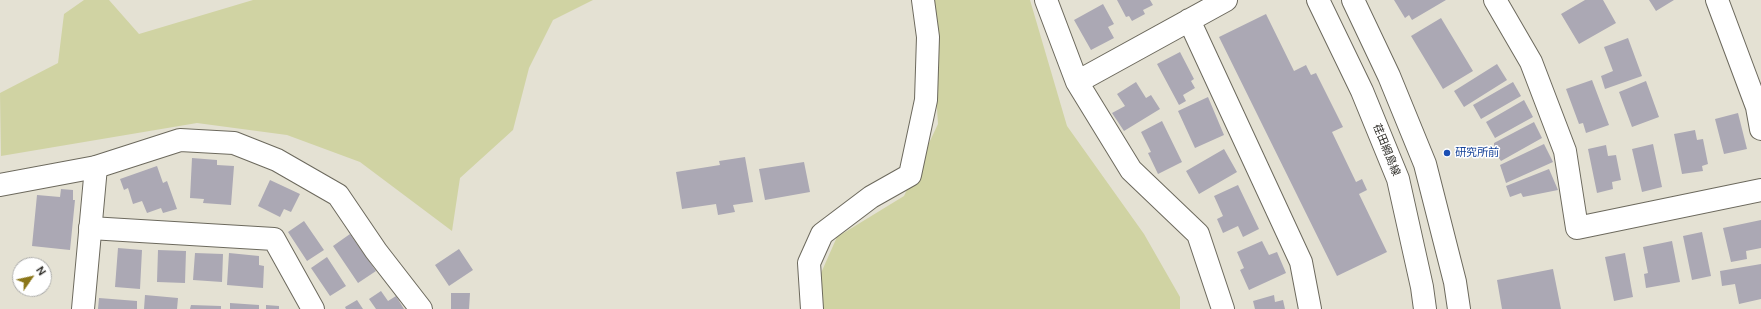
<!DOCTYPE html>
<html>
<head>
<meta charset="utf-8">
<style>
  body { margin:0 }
  #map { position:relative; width:1761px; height:309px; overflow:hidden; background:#e4e1d3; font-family:"DM Sans",sans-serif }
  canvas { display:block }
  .north { position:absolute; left:12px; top:257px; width:40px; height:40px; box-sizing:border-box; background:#fff; border:1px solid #acacaa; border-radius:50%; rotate:56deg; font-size:11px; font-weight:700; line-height:16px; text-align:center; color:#302f2a }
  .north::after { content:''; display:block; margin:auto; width:14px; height:18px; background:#8b7619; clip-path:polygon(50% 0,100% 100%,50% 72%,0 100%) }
</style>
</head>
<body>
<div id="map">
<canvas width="1761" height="309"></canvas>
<div class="north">N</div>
</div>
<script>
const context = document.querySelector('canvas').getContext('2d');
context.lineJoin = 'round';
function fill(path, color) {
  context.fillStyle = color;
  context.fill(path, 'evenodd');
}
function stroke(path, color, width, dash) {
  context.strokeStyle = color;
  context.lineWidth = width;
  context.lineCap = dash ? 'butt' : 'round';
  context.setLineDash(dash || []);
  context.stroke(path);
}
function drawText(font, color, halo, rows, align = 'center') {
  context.font = font + ' "DM Sans","Noto Sans JP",sans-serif';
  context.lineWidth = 3;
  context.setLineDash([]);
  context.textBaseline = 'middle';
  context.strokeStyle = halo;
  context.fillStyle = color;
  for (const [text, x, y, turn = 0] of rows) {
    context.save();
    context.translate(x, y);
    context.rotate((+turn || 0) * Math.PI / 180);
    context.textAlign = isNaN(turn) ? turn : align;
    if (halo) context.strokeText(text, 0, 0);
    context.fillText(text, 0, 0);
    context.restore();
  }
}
fill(new Path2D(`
  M84 0H109L139 34 253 0H593L553 20 529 68 513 130 460 178 452 231 360 162 287 135 197 123 1 156 0 93 58 63 64 14Z
  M930 0H1030L1067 126 1144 234 1180 297V309H821V273L837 237 904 196 938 124Z`), '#d0d3a3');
fill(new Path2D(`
  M1117 0H1150L1153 5 1143 10 1145 14 1132 21 1129 16 1126 17Z
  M1394 0H1446L1412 20 1409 15 1405 18Z
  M1585 0H1603L1616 23 1579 44 1561 14Z
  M1649 0H1674L1656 11Z
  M1103 4 1114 24 1108 27 1114 38 1091 50 1074 20Z
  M1266 14 1294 71 1306 65 1311 75 1316 73 1343 127 1332 132 1356 182 1362 179 1367 190 1359 194 1387 252 1337 276 1219 37Z
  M1441 18 1473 71 1443 89 1411 36Z
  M1628 38 1642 76 1605 89 1601 76 1613 71 1604 47Z
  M1180 52 1194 79 1191 81 1195 88 1183 95 1186 101 1179 105 1157 64Z
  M1497 64 1507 80 1464 107 1454 91Z
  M1592 80 1609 125 1586 133 1583 123 1579 124 1566 89Z
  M1646 81 1659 117 1632 127 1619 92Z
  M1136 82 1146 98 1151 95 1160 109 1124 131 1112 113 1125 106 1117 94Z
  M1513 82 1521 96 1481 119 1473 105Z
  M1208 97 1224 135 1195 148 1178 111Z
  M1524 100 1533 117 1495 138 1486 122Z
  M1738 113 1747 149 1724 154 1715 119Z
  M1162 121 1182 162 1158 174 1148 153 1151 152 1141 132Z
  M1534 122 1542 138 1501 161 1494 151V143Z
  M1695 130 1697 140 1703 139 1708 164 1702 166 1703 171 1682 174 1674 134Z
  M1544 144 1553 162 1506 183 1500 165Z
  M1653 144 1662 187 1642 192 1632 149Z
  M1606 145 1608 156 1616 155 1621 180 1612 182 1613 189 1597 193 1588 149Z
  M1224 149 1237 172 1199 194 1186 171Z
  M745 157 753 202 733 205 735 212 718 215 716 204 682 209 676 172 720 165 719 161Z
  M192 158 217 160V165L234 166 231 205 203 203 204 199 190 198Z
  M804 162 810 192 765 200 759 169Z
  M157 166 163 183 167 181 177 209 163 213 161 208 147 213 142 201 133 204 128 188 124 190 120 179Z
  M1549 169 1558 190 1523 197 1521 193 1510 197 1506 186Z
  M270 180 300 194 291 212 284 209 280 217 258 206Z
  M1238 185 1259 229 1243 237 1238 226 1223 233 1217 219 1223 216 1214 196Z
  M61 189 73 190V200H75L70 250 32 246 37 195 60 197Z
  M1761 220V248L1746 251 1747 259 1731 262 1723 228Z
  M304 221 324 250 307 261 288 232Z
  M1702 232 1711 276 1692 280 1683 236Z
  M350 234 376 271 358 283 333 246Z
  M1262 241 1269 255 1277 252 1286 273 1249 290 1240 270 1244 268 1237 252Z
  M1672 241 1680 282 1646 288 1644 274 1648 273 1643 247Z
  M118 248 142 250 140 289 115 287Z
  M459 249 473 270 449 286 435 265Z
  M158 250 186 251 185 283 157 282Z
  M195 253 223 254 222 282 193 280Z
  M229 253 259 256V265L264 266 263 288 227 285Z
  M1625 253 1633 297 1614 301 1605 257Z
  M327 257 346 286 330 296 311 268Z
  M1761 264V299L1739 304 1735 284 1722 286 1720 271Z
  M1553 269 1561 309H1502L1497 280Z
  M381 291 388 301 396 296 404 309H376L369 299Z
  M451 293H470L469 309H451Z
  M145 295 178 298 177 309H144Z
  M1274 295 1275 302 1283 300 1285 309H1255L1253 301Z
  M99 298 137 301V309H98Z
  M357 300 363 309H346L345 307Z
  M230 303 259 305V309H230Z
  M191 305 221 306V309H190Z
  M266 305 279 306V309H266Z`), '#aba8b4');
const minor = new Path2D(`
  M1046 0 1077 82 1131 170 1198 234 1223 309
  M1495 0 1531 62 1565 151 1577 228 1761 190
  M1717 0 1757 107 1761 129
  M1189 20 1301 262 1310 309
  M1077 82 1226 0
  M0 185 96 167 180 140 234 143 277 160 338 195 376 251 421 309
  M90 228 274 239 313 309
  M812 309 809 263 822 234 871 197 910 175 926 100 928 37 923 0`);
const tertiary = new Path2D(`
  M83 309 96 167`);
const secondary = new Path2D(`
  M1318 0 1362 91 1398 179 1422 287 1425 309
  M1353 0 1389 76 1425 164 1455 282 1459 309`);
stroke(minor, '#6c695d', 24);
stroke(tertiary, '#6c695d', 24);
stroke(secondary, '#6c695d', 24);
stroke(minor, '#fff', 22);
stroke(tertiary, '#fff', 22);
stroke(secondary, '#fff', 22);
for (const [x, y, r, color] of [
  [1447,153,4,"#1a4fb4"]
]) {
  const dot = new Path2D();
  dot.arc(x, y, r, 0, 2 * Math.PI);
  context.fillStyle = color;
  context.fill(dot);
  stroke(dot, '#fff', 1.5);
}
drawText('11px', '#302f2a', '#fff', [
  ["荏田綱島線",1386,150,68]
]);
drawText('11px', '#164399', '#fff', [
  ["研究所前",1455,153]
], 'left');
</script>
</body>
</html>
